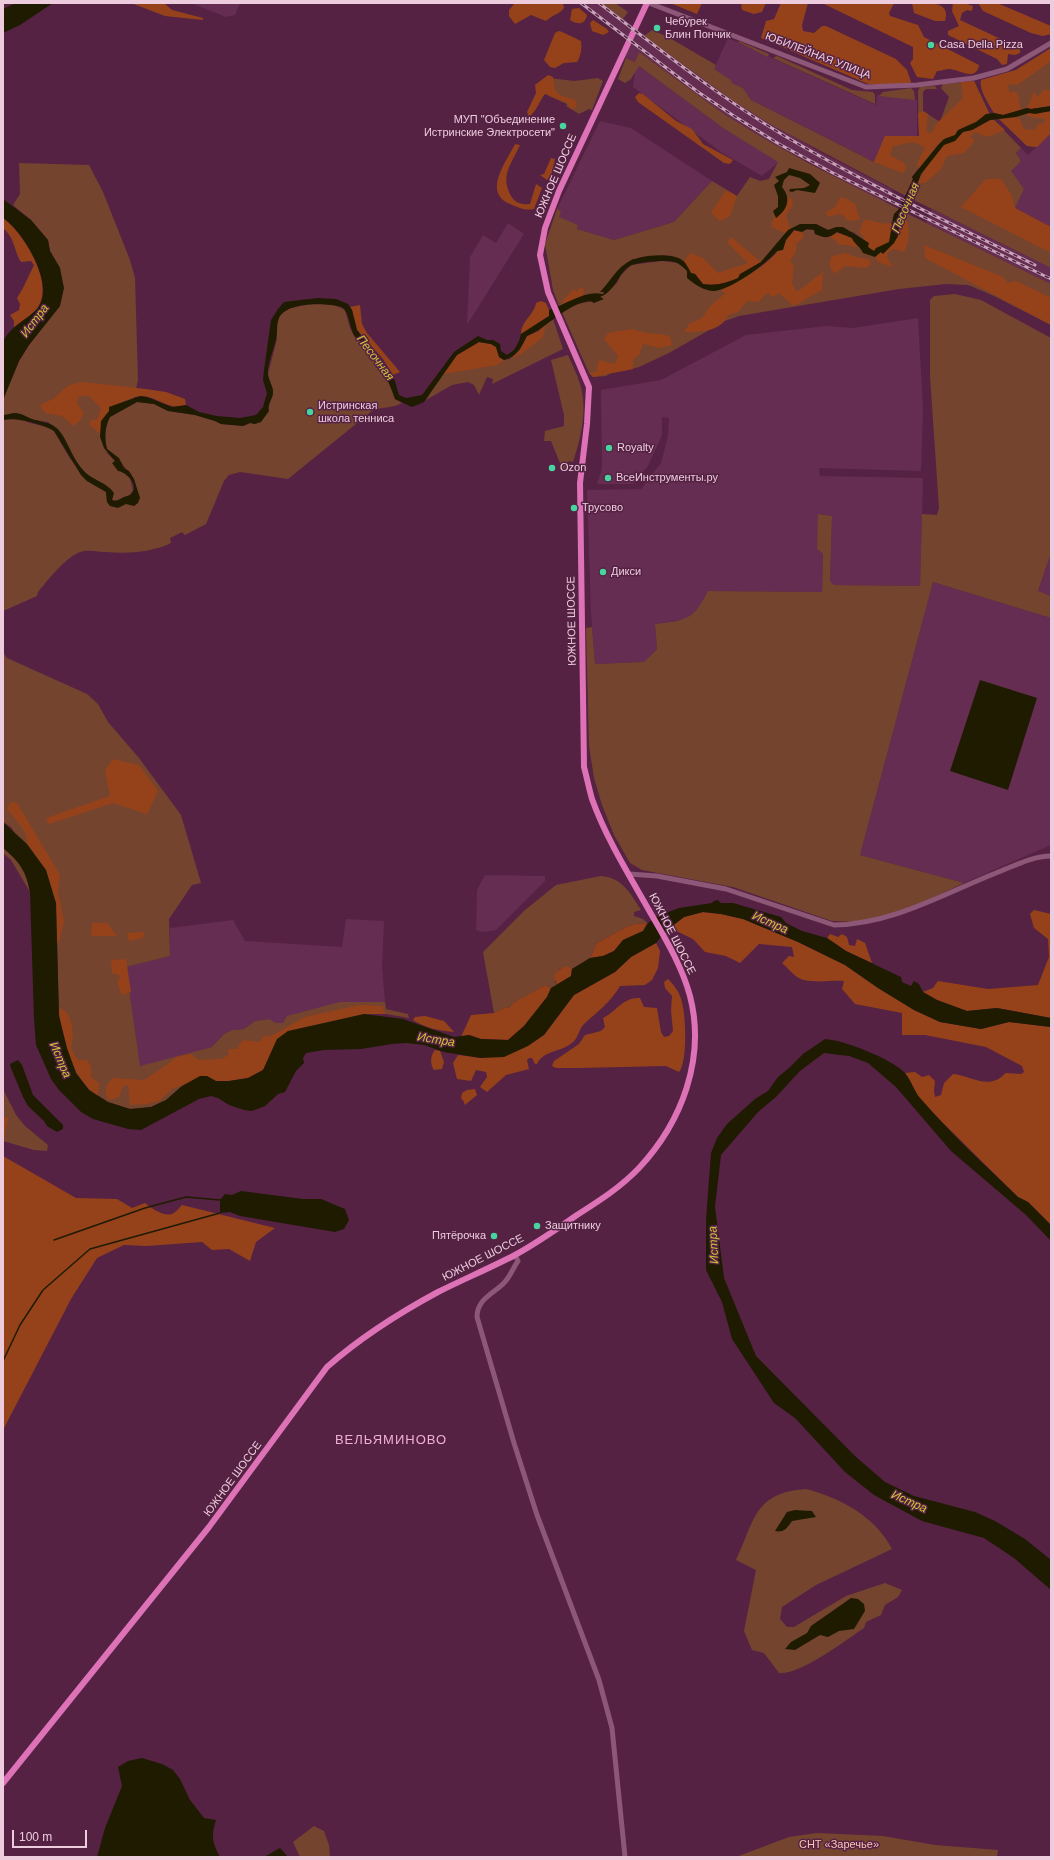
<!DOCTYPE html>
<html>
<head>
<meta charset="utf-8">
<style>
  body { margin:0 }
  #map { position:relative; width:1054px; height:1860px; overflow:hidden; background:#552243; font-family:Arial,sans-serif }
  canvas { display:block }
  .frame { position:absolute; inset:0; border:4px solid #edccde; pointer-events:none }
  .scale { position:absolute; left:12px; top:1830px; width:75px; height:18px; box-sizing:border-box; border:2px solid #edccde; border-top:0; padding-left:5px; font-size:12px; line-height:14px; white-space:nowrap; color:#edccde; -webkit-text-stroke:3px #552243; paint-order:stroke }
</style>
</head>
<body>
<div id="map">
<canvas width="1054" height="1860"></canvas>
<div class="frame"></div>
<div class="scale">100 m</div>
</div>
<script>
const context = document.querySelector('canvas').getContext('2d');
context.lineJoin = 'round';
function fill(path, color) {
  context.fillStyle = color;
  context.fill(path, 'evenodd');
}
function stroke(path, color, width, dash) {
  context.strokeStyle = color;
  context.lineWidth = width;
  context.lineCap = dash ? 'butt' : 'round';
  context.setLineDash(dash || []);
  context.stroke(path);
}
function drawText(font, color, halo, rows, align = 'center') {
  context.font = font + ' Arial,sans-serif';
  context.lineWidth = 3;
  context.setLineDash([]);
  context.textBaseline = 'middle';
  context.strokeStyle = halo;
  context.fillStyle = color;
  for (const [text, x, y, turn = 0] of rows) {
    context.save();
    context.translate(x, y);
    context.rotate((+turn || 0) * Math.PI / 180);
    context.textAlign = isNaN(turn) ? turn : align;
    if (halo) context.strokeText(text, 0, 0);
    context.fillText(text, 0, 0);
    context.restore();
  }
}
fill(new Path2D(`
  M191 3H240L235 15 226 17Z
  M577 3H602L732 100 820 152 893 190 886 203 763 138 724 114 639 52 635 62 625 57 631 43Z
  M728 38 876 105 877 95 917 100V137L874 162 751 100 743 88 732 83 731 80 714 69Z
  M639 66 723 128 779 162 762 176 721 152 633 87 635 71Z
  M600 121 631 128 712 181 674 222 614 240 577 229 578 225 558 217 561 211 557 209Z
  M1051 133V228L1015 208 1010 171 1021 161 1016 153 1021 148 1028 155Z
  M932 209 1051 268V284L926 223Z
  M508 223 524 234 467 325 470 257 483 235 496 243Z
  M918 318 923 410 921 471 819 468 820 476 923 478 920 586 834 585 830 582 832 516 819 514 817 549 823 554 822 592 708 591 700 607 687 619 655 624 657 649 644 662 595 664 591 613 587 490 641 489 661 463 668 436 669 418 662 417V435L648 466 633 484H597L602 468 601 390 661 380 746 335 826 326 853 328Z
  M1051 553V596L1038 592Z
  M933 582 1051 618V845L964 883 860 855Z
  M485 875 545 876V881L496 930 482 932 476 930 477 890Z
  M346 919 384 921 382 966 385 1002H359L283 1023H276L269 1019 255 1021 244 1029 232 1030 224 1034 212 1047 140 1067 126 967 170 956V928L233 920 245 941 342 947Z`), '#652d51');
fill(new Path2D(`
  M602 3H615L628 12 623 19Z
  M652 30 668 37 716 65 714 69 731 80 732 83 743 88 751 100 874 162 885 136H919L918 91 920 87 935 86 937 89H926L923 92V111L940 122 949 97 941 88 943 84 974 81 990 115 918 169 912 177 913 179 906 196 770 124 732 100 644 36Z
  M739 41 769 54 768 57 738 42Z
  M1051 48V106L1027 108 1010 113H994C989 104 979 90 981 80L1016 70Z
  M639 52 724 114 763 138 812 165 899 209 894 214 889 231 868 243 853 232 833 229 828 230 816 224 788 230 761 262 724 284 684 261 632 259 600 292H604L603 294 559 306 553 290 545 244 557 209 561 211 559 217 578 225 577 229 614 240 674 222 712 181 737 196 750 177 760 181 769 179 778 162 723 128 639 66 631 79 625 83 618 79 626 58 635 62Z
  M777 56 852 90 873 92 875 95V104L773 58Z
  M549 78 574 81 598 78 603 81 592 110 589 109 579 114 566 106 567 104 549 96Z
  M911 88 914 91 915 100 879 96 883 92Z
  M1051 111V133L1037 147 1027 146 999 119 1029 113 1035 114Z
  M994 120 1021 148 1016 153 1021 161 1011 171 1024 189 1015 208 1051 228V268L912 199 921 174 940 150Z
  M19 163 89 165 103 192 130 260 135 278 138 380 134 398 101 421 107 453 115 461 113 463 129 475 133 490 129 496 118 501 112 500 113 496 105 485 92 478 83 471 72 456 63 436 48 422 34 420 18 414 3 415V400L19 361 29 345 60 306V268L50 251 48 240 31 220 13 205 20 194Z
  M906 213 1051 284V325L992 295 968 285 946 284 899 289 739 316 725 321 669 353 639 367 624 371 612 372 606 376 593 377 589 373 562 312C574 299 591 304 603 299L600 297 617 283 621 275 631 265 662 261 678 263 714 291C734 284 751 274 768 261 782 250 791 226 814 230L815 234 831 237 837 232 852 238 854 242 860 247 904 219Z
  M955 294 981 300 1051 338V553L1038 591 1051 596V618L933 582 860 855 964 883 913 907 874 919 860 922 832 921 733 887 642 870 630 863 614 835 602 805 594 778 589 746 586 628 592 627 595 664 644 662 657 649 655 624C686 620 693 621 708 591L822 592 823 554 817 549 818 514 832 516 830 581 834 585 920 586 922 514 937 515 939 508 930 376V300L934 296Z
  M317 303 334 305 345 310 350 328 354 336 363 343 387 377 395 399 402 403C392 409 382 406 372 411L288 479 240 472 229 475 224 481 206 524 185 535 182 532 170 538 171 543C153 552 127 554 107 552 99 552 88 549 80 552 66 557 47 581 38 592L37 596 3 611V420L18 418 30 423 47 427 54 431 69 457 87 481 106 492 107 502C123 506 125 504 140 498 133 478 124 462 107 449 104 438 105 426 110 417L137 402 154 404 168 411 195 415 215 421 221 424 243 426 250 423 255 424 268 407 273 395 268 374 277 339 276 329 279 317 284 311 290 308Z
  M553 319 563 349 492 384 493 379 487 377 479 395 474 385 468 382 452 385 426 400 435 385 457 355 504 360 510 359 546 324Z
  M568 355C572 364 577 374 580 384 588 409 581 438 573 462L569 461 566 464 568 466 564 473 551 441H544L545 431 564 426V415L551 360Z
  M3 652 7 658 87 694 98 704 108 722 139 758 181 815 201 883 192 885 169 919 170 956 126 967 140 1066 212 1047 224 1034 232 1030 244 1029 255 1021 269 1019 276 1023H283L287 1016 340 1002H385L386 1009 408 1014 409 1018 386 1014H364L277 1039 263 1070 182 1086 166 1100 151 1107 130 1109 108 1102 89 1090 76 1073 59 1016 56 903 11 827 3 822Z
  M3 848C20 862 26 871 30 892L11 860 3 853Z
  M601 876C623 878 630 893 641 910L634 912V916L643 919 647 923 635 924 626 927 597 943 590 958 572 969 571 968 559 969 555 982 557 985 551 988 545 985C539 988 534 992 528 996 519 1002 519 996 509 1008L506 1007 494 1013 483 952 525 910 556 885Z
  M3 1089 16 1115 25 1126 48 1145 47 1151 34 1150 3 1141Z
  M806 1489C840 1498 875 1516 892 1549L816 1585 782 1607 780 1619 787 1627H794L846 1596 885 1583 902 1590 898 1597 885 1605 881 1615 866 1622 864 1628C845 1641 800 1675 779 1673L764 1653 752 1650 744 1631 756 1570 736 1560C755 1521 753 1493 806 1489Z
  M314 1826 324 1831 329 1845 330 1857H300L293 1842Z
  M817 1833 883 1836 935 1845 998 1850 997 1857H736L789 1837Z`), '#75442f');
fill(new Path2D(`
  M131 3H164L172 10 203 18V20L165 16Z
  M515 3H563L564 8C560 14 552 15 546 21L531 15 515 24 509 16V10Z
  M670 3H702L697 14Z
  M741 3H766L762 12 754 14 742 10Z
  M781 3H808L802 25 803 31 814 33 822 26H826L896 59 907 70 911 82 907 85 868 84 761 38 766 21 774 19Z
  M822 3 873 4 894 3 889 13 890 16 918 25 924 37 979 65C976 82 960 70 950 69 946 69 941 71 937 71L933 79 917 77 910 63 913 59V47Z
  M912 3C925 3 952 0 945 21H935L914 13Z
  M953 3H964L973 6 972 11 967 10 962 13 960 20 1020 48V53L1015 55 1008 54 1007 64 1002 65 997 59 948 35V31L959 26 952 11Z
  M978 3H997L1051 26V34L1043 36 1031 33 983 11Z
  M579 8 587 15C585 25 578 25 570 20L572 9Z
  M593 20 607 29 609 32 603 35 592 31 590 23Z
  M559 31C561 31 579 40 581 41 582 48 581 56 577 62L564 63 555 68 550 67 544 60 555 33Z
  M1051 48V61L1017 85 1007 84 1010 93 1015 91 1018 95 1021 110 1003 115 994 113C989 104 979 90 981 80L1016 70Z
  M548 75 553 77C555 97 558 94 575 100L577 105 574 109 570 108 567 103 545 94C539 101 537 111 529 117L527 112 536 93 535 85Z
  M974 81 990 115 958 130 955 135 944 139 938 144 918 169 917 163 925 148C912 138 907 144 893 146L890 155 904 163 906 168 903 173 874 162 885 136H919L918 113 923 111 928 114 926 130 931 134 937 123 963 98 961 82Z
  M1043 90H1051V106L1031 109 1027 108 1034 92 1038 97Z
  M639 93 643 94 676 121 692 129 703 144 733 160 730 164 724 163 638 102 635 97Z
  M1051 111V133L1037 147 1027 146 999 119 1016 117 1020 119 1024 129 1035 130 1038 124 1044 123 1045 119 1033 118 1025 114Z
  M990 120H994L1005 130 987 137 975 132 970 137 975 141 964 153 947 156 941 169 925 183H918C922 173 937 149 945 144 953 139 958 139 963 132L972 130Z
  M515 144 520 145C511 165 500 175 511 196 515 203 522 205 530 204L536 184 542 188 534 209C524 211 518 207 510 204 482 192 507 161 515 144Z
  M551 158 555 159 551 176 547 180 540 175 544 174Z
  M986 179H1001L1012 196 1015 208 1051 227V253L961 207Z
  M726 190 737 196 730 216 720 221 711 213Z
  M787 197 792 199 793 205 786 215 790 229 786 233C781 232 778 229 772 228 770 214 786 210 787 197Z
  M840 198H845L855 204 860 219 855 221 847 220 844 216 839 214 829 217 825 213 835 207Z
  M3 218C23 232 55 283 38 307 33 315 22 321 14 327V321L10 315 19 310 20 304 17 298 23 288 34 265 31 261 21 262C14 251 15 238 3 228Z
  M904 219 907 221C910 233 909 241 904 252L894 249 888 252 887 258 893 267 878 262 875 257 877 254C865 248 867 238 859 232L864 220C873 219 880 225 890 223L894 227 892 243 878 254 882 252 883 254 894 243 898 236 900 222Z
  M794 230 802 232 804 237 796 244V252L790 261 794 266 792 284 797 292 823 272 822 290 794 306 779 293 773 297 767 293 758 302 747 301 738 312 728 315C721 332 700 332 684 332L689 324 702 318 711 305 725 294 721 289C745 280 773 262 786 240 788 236 792 234 794 230Z
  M832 233C845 233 851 236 859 246L857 247 838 244 835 240 828 236Z
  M731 237 761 262 740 274 739 278C726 283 717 286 703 284L695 274 691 273 684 261 690 253 703 258 718 273 748 263 727 242Z
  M924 245 1003 277 1008 283 1016 281 1051 298V325L925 258Z
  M845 253 856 257 869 259 871 264 866 268 845 266 836 273H834C829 268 829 261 832 256Z
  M580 287 583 288 584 295 563 305 562 301 573 290H576L577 292Z
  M541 301 546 303 549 310V316L521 334C521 321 534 315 536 303Z
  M360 305 362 324 367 333 400 372 393 375 383 359 357 330 352 310 350 307Z
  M546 324 543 337 521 354 510 359 519 352 527 336 539 331Z
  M632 329C644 334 656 333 670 336L672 345 660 348 643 344 639 355 633 360V369L593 377 589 373 596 372 599 360 615 364 618 356 604 339 608 333Z
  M479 342 491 344 496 347 499 357 504 360 497 365 443 374 457 355Z
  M83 382 146 389 166 392 185 399 186 405C172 411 161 400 148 397 134 393 109 406 103 419 101 423 101 429 100 434L89 424 91 420H97L101 408 89 396H79L77 403 84 413 81 419 74 426 62 416 45 413 40 405 53 399 69 385Z
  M113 759 139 765 158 791 147 814 113 803 49 824 46 818 110 796 105 770Z
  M11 802 17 803 60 875 58 892 64 921 59 942 57 943 56 903 46 870 27 844 26 835 21 826 7 809Z
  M1034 910 1051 914V1018L997 1008 967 1011 937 1000 923 992 933 988 938 981 988 989 1038 985 1049 957 1048 939 1034 928 1030 914Z
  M703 912 721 914 743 919 798 942 845 965 878 988 914 1010 940 1022 981 1029 1009 1022 1051 1027V1225L1028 1202 1018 1197 941 1121 919 1098 905 1073 915 1072 922 1077 929 1075 935 1081 934 1091 935 1097 941 1095 944 1083 953 1074C966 1075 984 1086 996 1080 1000 1079 1003 1075 1006 1073L1021 1074 1024 1072 1022 1066 986 1047 925 1035H902V1013L855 1004 842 989 844 981C831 980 809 984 799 978 793 975 788 968 782 963L789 956 794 957 792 947 759 944 740 963 726 956 705 952 693 939 670 928 684 917Z
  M92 923H107L117 936H91Z
  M647 923 643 931 623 940 614 951 603 956 590 958 597 943 626 927 635 924Z
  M145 932 143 938 129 941 127 933Z
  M830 934 838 937 842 934 847 937 849 945 855 946 857 939 865 943 872 963 846 951 827 938Z
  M656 943 660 951 658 968 652 980 645 985 620 986C610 1003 598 1011 584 1024 579 1029 578 1038 573 1042 563 1052 543 1050 537 1064H535L532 1058H529L527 1060 529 1069 506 1075 487 1092 480 1087 487 1077 486 1072 476 1070 471 1081 457 1079 453 1063 458 1055 481 1058 544 1035 574 995 615 972 631 957Z
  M126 959 131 992 122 995 117 983 120 977 118 974H112L111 960Z
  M567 966 572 969 571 976 557 985 554 976C557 970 560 969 567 966Z
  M668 979C673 984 679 991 681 999 686 1012 688 1062 679 1072L666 1066 579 1068H556L552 1066 554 1061 579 1044 585 1035 601 1031 605 1027 603 1018C617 1011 623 997 640 998L644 1007 657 1008 661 1032 664 1037 669 1036 673 1031 671 1011 672 996 665 988 664 982Z
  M545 985 551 988 547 997 524 1026 508 1040 481 1039 469 1035 461 1037 471 1015 494 1013 506 1007 509 1008C519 996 520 1001 528 995 534 992 539 988 545 985Z
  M359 1005 383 1006V1009L386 1014H364L288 1031 263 1070 248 1078 229 1081H216L207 1076 172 1089 159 1101 147 1104 130 1105 128 1085 123 1086 119 1097 109 1100C103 1090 105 1086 113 1078L144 1080 168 1064 176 1057 191 1054 198 1060 221 1059 229 1055 228 1049H237L243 1040 259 1042 266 1035 269 1037 305 1017Z
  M59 1008C73 1011 75 1036 71 1047L75 1056 78 1060H87L91 1067V1077L99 1083 98 1096C72 1079 61 1038 59 1008Z
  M425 1016 444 1021 454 1032C440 1031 425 1028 413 1020L415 1017Z
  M435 1050 440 1051 444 1062 442 1069 434 1070C430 1064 430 1056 435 1050Z
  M475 1089 477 1095 465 1105 463 1100 461 1099 462 1093 467 1090Z
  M8 1117 3 1145V1118Z
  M3 1156 76 1198 117 1199 132 1208 145 1203C151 1208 164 1217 172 1214 176 1212 179 1208 182 1205L275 1228 256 1242 250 1261 229 1249 212 1250 202 1242 147 1246 124 1245 97 1258 71 1299 3 1430Z`), '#95421a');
fill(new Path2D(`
  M16 3H53L20 25 3 33V9Z
  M1051 106V111L1035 114 1029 113 1016 117 990 120 972 130 963 132 955 141 944 145 921 174 904 219 900 222 898 236 894 243 883 254 881 252 875 257 863 253C860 246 854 244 852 238L837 232C829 239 824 238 815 234L814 230 807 229 802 232 794 230 786 240 783 250 777 251C767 263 731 290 714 291 704 291 694 284 687 278V271C684 268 681 265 677 263 670 259 637 262 630 266 618 273 616 291 600 297L604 299 594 303 590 301C564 305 550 326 527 336 521 347 517 357 504 360L499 357 496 347 491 344 479 342 457 355 424 402 412 407 395 399C389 379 377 362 365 345 362 341 356 340 354 335 349 326 350 314 342 307 327 303 287 301 279 318 276 325 278 332 276 339 274 350 267 364 268 375 269 380 272 385 273 390 274 398 267 403 269 411L261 422 255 424 250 423 243 426 221 424 215 421 195 415 168 411 154 404 137 402 110 417C105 426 104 438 107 449L119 458 124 468 129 471 134 479 140 498 138 503 134 506 126 504 118 508 110 506 107 502 106 492 87 481 81 475 54 431C43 424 15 417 3 420V415C7 415 11 413 15 413 21 413 27 417 32 419 45 423 55 422 63 436 70 447 73 459 83 470 91 480 107 482 114 493L112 500C117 502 119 499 124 497 126 496 128 496 130 495 141 487 127 472 118 471L112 463 115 461 104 448 100 437 101 421 109 411V407L140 396 147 397 172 407 186 405 199 412 217 416 240 418 256 415 263 407 267 393 263 380 264 370 271 320 278 309 284 302 318 298 336 299 348 304 352 310 357 330 394 378 399 395 406 398 422 395 454 352 478 336 487 340H493L500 344 501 351 507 355 514 350 519 341 521 334 549 316V310C567 304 585 290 603 294L604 292H600C609 283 615 271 625 264 636 255 670 252 682 260 686 263 689 269 691 273L695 274 703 284C717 286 726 283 738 278L740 274 761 262 788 230 800 224H816L828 230 836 227H843L869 243 868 247 874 251 876 248 889 242 894 214 899 209 913 179 912 177 939 144 944 139 955 135 958 130 976 122 986 114 994 113 1003 115 1027 108 1031 109Z
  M789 168 810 174 820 183 815 193 797 190 792 192 789 191 790 189 804 188 810 185 800 178 789 175 784 180 782 187C792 199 787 210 776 218L773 211 778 207V196L774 185 779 181 775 177 787 172Z
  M3 199 31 220 48 240 50 251 60 268 64 288 60 306 29 345 19 361 3 400C3 390 1 349 3 342 10 326 27 320 38 308 56 285 23 231 3 218Z
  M980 680 1037 698 1008 790 950 771Z
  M3 822 27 844 46 870 56 903 59 1016 67 1048 76 1073 89 1090 108 1102 130 1109 151 1107 166 1100 182 1086 200 1076H207L216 1081H229L248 1078 263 1070 277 1039 288 1031 364 1014 403 1019 454 1037 469 1035 481 1039 508 1040 524 1026 547 997 551 988 571 976 572 969 590 958 603 956 614 951 623 940 643 931 649 922 658 916 679 908 712 903 714 901 718 900 721 903H733L781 917 786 923 802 931 827 938 846 951 901 977 902 982 911 986 914 981 919 984 923 992 937 1000 967 1011 997 1008 1051 1018V1027L1009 1022 981 1029 940 1022 914 1010 878 988 845 965 798 942 743 919 721 914 703 912 684 917 667 930 656 943 631 957 615 972 574 995 544 1035 528 1046 504 1057 481 1058 444 1052 424 1045 406 1043 392 1044 361 1049 324 1050 306 1053 303 1058 304 1063 296 1071 285 1092 278 1094 265 1106 252 1111 244 1110 229 1105 218 1098 211 1096 199 1099 141 1130 128 1129 93 1119 81 1112 59 1090 51 1079 36 1045 34 1019 30 892C26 871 20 862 3 848Z
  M825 1039C844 1040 892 1059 905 1073 912 1081 914 1092 921 1099 951 1134 985 1165 1018 1197L1028 1202 1051 1225V1241L1026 1215 951 1151 896 1087 868 1063 849 1056 824 1053 800 1071 776 1097 758 1112 721 1155 715 1207 724 1278 756 1356 855 1456 885 1482 914 1496 975 1512 995 1521 1025 1539 1051 1560V1590L1014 1558 984 1538 922 1521 874 1495 845 1472 795 1418 774 1403 732 1339 722 1302 706 1270V1220L711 1153 717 1138 727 1124 755 1099 768 1091 778 1077 789 1068 803 1054Z
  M18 1060 22 1065 33 1095 63 1125V1129L57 1132 47 1126 44 1121 28 1106 23 1097 11 1068 10 1064Z
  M241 1191 303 1199H321L345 1209 349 1220 344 1229 335 1232 240 1216 230 1212 220 1213V1200L225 1194 232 1195Z
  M795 1510 812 1511 816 1517 792 1521C787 1528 784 1533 775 1531L787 1512Z
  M851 1598 858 1599 864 1604 865 1611 854 1629 839 1631 828 1637 820 1635 795 1650 785 1649 791 1642 807 1633 811 1626Z
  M142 1758 162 1764 173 1770 180 1779 190 1800 204 1818 216 1820C211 1836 212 1842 220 1857H97L105 1828 122 1786 118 1767 128 1761Z
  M280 1848 288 1857H264Z`), '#1f1b00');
stroke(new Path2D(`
  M54 1240 145 1208 186 1197 220 1200
  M3 1361 20 1325 43 1290 90 1249 220 1213`), '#1f1b00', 1.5);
stroke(new Path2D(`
  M649 3 866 87 917 85 974 78 1007 69 1051 43
  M629 874 657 876 726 889 834 925C893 924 943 894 996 873 1014 866 1032 856 1051 856
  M515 1255 518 1261C513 1268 510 1277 504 1283 493 1294 477 1299 477 1317L514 1443 537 1515 599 1680 612 1728 625 1857`), '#8d5877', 5);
stroke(new Path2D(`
  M3 1783 209 1527 327 1367C361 1337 399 1313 438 1292 464 1279 490 1268 515 1255 537 1243 557 1229 577 1215 599 1201 621 1187 639 1168 682 1122 706 1058 690 996 682 966 665 938 650 912 629 875 606 838 592 799 589 789 587 778 584 767L580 483 587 424 589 387 548 292 540 255 545 228 559 191 647 3`), '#de72b6', 6);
const rail = new Path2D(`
  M581 3 698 92 734 116 779 144 833 173 1051 279
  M599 3C659 49 718 96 783 135 864 183 950 223 1035 265`);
stroke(rail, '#c8a3b9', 3);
stroke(rail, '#552243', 1.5, [4.5]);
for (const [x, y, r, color] of [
  [657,28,4,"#47d49e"],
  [931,45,4,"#47d49e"],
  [563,126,4,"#47d49e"],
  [310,412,4,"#47d49e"],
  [609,448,4,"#47d49e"],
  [552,468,4,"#47d49e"],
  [608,478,4,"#47d49e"],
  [574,508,4,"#47d49e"],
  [603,572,4,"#47d49e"],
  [537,1226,4,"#47d49e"],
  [494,1236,4,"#47d49e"]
]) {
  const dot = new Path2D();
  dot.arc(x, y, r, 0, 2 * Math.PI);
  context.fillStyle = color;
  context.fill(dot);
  stroke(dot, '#552243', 1.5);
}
drawText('11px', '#edccde', '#552243', [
  ["Чебурек",665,22],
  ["Блин Пончик",665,35],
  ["Casa Della Pizza",939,45],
  ["МУП \"Объединение",555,120,"right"],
  ["Истринские Электросети\"",555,133,"right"],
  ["Истринская",318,406],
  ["школа тенниса",318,419],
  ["Royalty",617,448],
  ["Ozon",560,468],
  ["ВсеИнструменты.ру",616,478],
  ["Трусово",582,508],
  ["Дикси",611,572],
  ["Защитнику",545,1226],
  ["Пятёрочка",486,1236,"right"]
], 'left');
drawText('11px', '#edccde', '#552243', [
  ["ЮБИЛЕЙНАЯ УЛИЦА",818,56,21],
  ["ЮЖНОЕ ШОССЕ",556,176,-67],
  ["ЮЖНОЕ ШОССЕ",572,621,-91],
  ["ЮЖНОЕ ШОССЕ",672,934,63],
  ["ЮЖНОЕ ШОССЕ",483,1258,-27],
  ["ЮЖНОЕ ШОССЕ",233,1479,-54]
]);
drawText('11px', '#f8c8b4', '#552243', [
  ["СНТ «Заречье»",839,1845]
]);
drawText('italic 12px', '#cfc236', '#552243', [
  ["Песочная",906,208,-67],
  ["Истра",35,321,-53],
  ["Песочная",375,358,53],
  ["Истра",770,923,24],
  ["Истра",436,1040,9],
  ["Истра",60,1060,67],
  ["Истра",714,1245,-93],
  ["Истра",909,1502,24]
]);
context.letterSpacing = '1px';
drawText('13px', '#efb0d4', '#552243', [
  ["ВЕЛЬЯМИНОВО",391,1440]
]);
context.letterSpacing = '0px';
</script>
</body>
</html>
